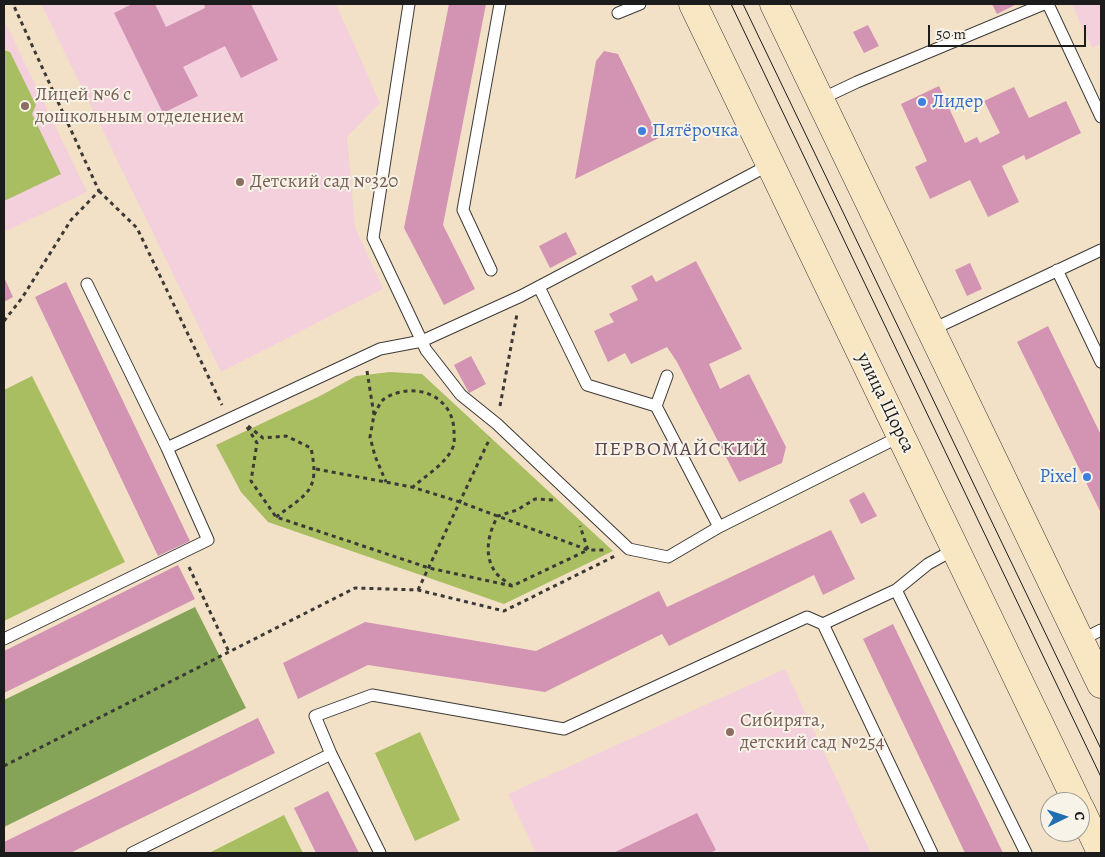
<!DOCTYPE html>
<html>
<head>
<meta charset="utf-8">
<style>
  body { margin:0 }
  #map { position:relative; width:1105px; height:857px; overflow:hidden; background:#f3e1c7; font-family:Alegreya,serif }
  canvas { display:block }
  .frame { position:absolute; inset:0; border:5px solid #1c1c1c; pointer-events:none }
  .north { position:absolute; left:1040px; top:792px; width:50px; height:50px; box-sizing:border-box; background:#f7f3e8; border:1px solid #9f9d96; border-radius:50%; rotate:86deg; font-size:14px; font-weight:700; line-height:20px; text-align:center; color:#1c1c1c }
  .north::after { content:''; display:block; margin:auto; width:18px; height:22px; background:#1f6fb2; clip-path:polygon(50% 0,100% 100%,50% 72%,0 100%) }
  .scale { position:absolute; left:928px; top:25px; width:158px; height:22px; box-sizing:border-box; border:2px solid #1c1c1c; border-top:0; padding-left:6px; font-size:15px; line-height:18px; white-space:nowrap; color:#1c1c1c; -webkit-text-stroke:4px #f7f3e8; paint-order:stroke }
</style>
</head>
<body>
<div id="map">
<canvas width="1105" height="857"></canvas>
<div class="frame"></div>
<div class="north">С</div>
<div class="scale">50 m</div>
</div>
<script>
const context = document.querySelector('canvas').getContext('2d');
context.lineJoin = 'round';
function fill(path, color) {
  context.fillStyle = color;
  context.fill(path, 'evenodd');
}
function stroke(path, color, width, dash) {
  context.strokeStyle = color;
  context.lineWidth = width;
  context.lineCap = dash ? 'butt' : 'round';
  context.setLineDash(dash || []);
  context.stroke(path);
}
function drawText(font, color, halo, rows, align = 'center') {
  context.font = font + ' Alegreya,serif';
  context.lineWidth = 4;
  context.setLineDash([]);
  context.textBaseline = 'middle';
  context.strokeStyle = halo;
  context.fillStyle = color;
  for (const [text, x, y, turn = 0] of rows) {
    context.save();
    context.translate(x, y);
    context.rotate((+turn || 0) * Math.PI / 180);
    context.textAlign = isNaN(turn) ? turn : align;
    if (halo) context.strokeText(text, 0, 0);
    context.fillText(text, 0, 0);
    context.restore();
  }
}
fill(new Path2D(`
  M41 4H336L380 103 347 137 355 227 383 289 221 372Z
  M1072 4H1101V43L1092 48Z
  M4 20 87 192 4 232Z
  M785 669 871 853H536L508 794Z`), '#f4cfdc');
fill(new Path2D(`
  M4 50 10 52 36 105 32 114 61 174 4 201Z
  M390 372 422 374 613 551 504 604 268 522 241 492 216 445 320 396 356 376Z
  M32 376 125 562 4 621V390Z
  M420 732 460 820 415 841 375 753Z
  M284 815 303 853H209Z`), '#a9bd61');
fill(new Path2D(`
  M195 607 246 708 4 827V700Z`), '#86a457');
fill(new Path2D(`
  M132 4H155L166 27 205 8 204 4H251L278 60 241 78 225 46 183 67 198 96 163 113 114 13Z
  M449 4H486L443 225 475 289 444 305 404 228Z
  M992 4H1017L997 14Z
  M868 25 879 46 864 53 853 32Z
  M604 51 618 54 659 138 575 179 596 61Z
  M939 86 965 143 977 137 980 143 1000 133 984 101 1014 87 1029 118 1066 101 1081 133 1026 160 1024 155 1002 166 1019 202 988 217 970 180 930 199 915 167 927 161 901 104Z
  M566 232 577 254 550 268 539 246Z
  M696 261 742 349 709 364 720 389 749 374 786 447 782 463 739 482 677 362 667 347 631 364 625 353 608 362 594 331 614 322 609 314 638 300 631 286 652 275 656 282Z
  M970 263 982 289 967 296 955 270Z
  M4 277 13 297 4 302Z
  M66 282 190 541 158 556 35 297Z
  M1048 326 1101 435V513L1017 342Z
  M471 356 486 384 469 393 454 365Z
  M864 492 877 516 861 524 849 500Z
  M831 530 855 579 823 595 814 575 669 646 662 634 545 692 368 665 298 699 283 663 365 622 536 651 659 591 667 607Z
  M178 565 195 599 4 693V651Z
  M893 624 1003 853H965L863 639Z
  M258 718 275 753 70 853H4V842Z
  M328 791 359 853H316L294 808Z
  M697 813 716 850 710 853H613Z`), '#d393b2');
const service = new Path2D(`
  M409 4 373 238 426 350 461 395 497 424 629 549 668 557 719 527
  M1048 4 1101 117
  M618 13 640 4
  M819 100 857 82 1044 4
  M491 270 463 210 500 4
  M1057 270 1101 362
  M87 284 167 448 380 349 422 341 521 296 771 164
  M539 287 587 385 656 406 719 527 901 436
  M931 330 1101 250
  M656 406 667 376
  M896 590 1026 853
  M4 639 208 540 167 448
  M1081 640 1101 630
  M132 853 331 754
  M380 853 331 754 315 716 372 695 564 729 807 617 823 624
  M932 853 823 624 896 590 928 564 955 549`);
const secondary = new Path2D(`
  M693 4 1077 802
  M774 4 1101 684
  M1080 808 1101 852`);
stroke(service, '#3c3a36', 13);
stroke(secondary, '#3c3a36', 29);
stroke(new Path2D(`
  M99 191 137 228 222 405
  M4 321 22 298 71 220 99 191 13 4
  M367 371 374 415 370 437 375 456 386 482
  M500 406 517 314
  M374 415C377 410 380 402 384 399 413 380 454 395 454 432 454 437 455 443 453 447 446 464 426 475 413 487
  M248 426 263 438 286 436 311 448C320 491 308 493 276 517
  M247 427 257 443 251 481 276 517 429 568 512 586 588 550 580 526
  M316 469 412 487 460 502 588 550H606
  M189 567 229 652
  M512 586C507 582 500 578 496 573 483 556 488 533 498 516L517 510 535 499 554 500
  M418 590 490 438
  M4 766 355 588 418 590 504 611 615 556`), '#3c3a36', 3, [4, 4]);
stroke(service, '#fff', 11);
stroke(secondary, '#f9e7c3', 28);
stroke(new Path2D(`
  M731 4 1101 777
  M743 4 1101 749`), '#1c1c1c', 1);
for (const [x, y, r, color] of [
  [922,102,5,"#3f7fe0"],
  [25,106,5,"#8d6e63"],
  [642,131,5,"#3f7fe0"],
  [240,182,5,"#8d6e63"],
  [1087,477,5,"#3f7fe0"],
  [730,732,5,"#8d6e63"]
]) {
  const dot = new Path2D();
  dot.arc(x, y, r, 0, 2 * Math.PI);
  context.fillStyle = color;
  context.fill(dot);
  stroke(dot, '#f7f3e8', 2);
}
drawText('19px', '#785e54', '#f7f3e8', [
  ["Лицей №6 с",35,95],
  ["дошкольным отделением",35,117],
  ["Детский сад №320",250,182],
  ["Сибирята,",740,721],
  ["детский сад №254",740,743]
], 'left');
drawText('19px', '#366cbe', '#f7f3e8', [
  ["Лидер",932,102],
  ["Пятёрочка",652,131],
  ["Pixel",1077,477,"right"]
], 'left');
drawText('19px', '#1c1c1c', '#f7f3e8', [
  ["улица Щорса",885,403,64]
]);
context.letterSpacing = '1px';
drawText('20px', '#5c4650', '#f7f3e8', [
  ["ПЕРВОМАЙСКИЙ",681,450]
]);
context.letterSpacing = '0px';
</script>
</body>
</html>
